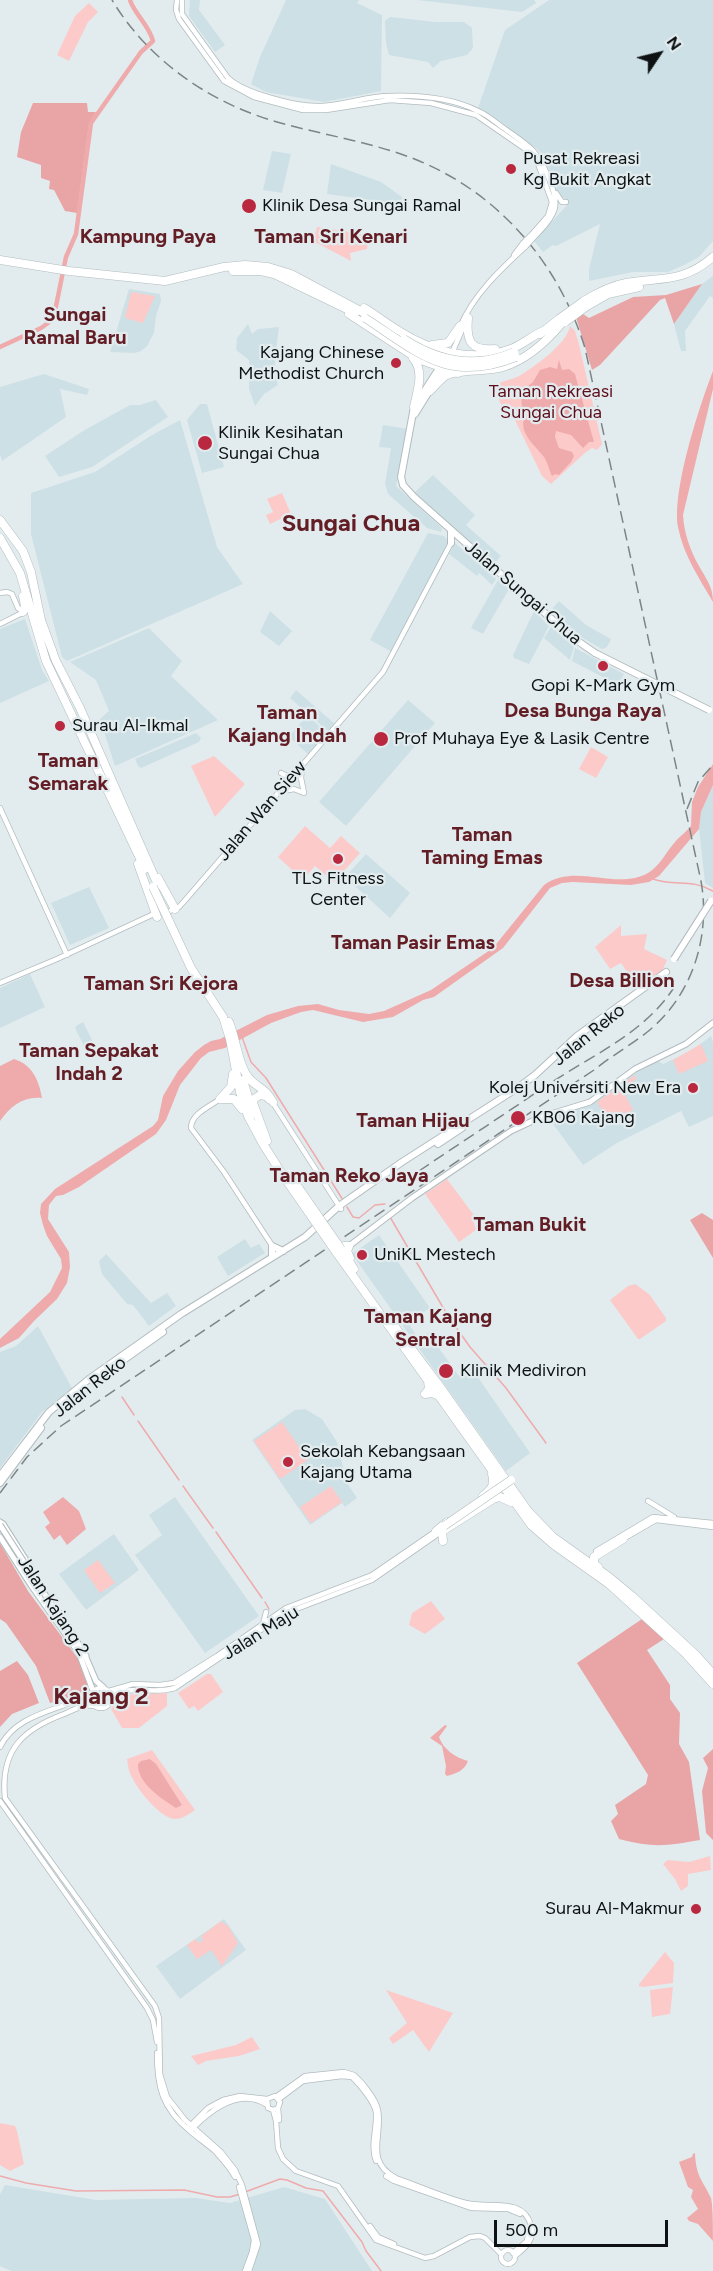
<!DOCTYPE html>
<html>
<head>
<meta charset="utf-8">
<style>
  body { margin:0 }
  #map { position:relative; width:713px; height:2271px; overflow:hidden; background:#e2ecef; font-family:Figtree,sans-serif }
  canvas { display:block }
  .north { position:absolute; left:629px; top:24px; width:60px; height:60px; -webkit-text-stroke:4px #e2ecef; paint-order:stroke; rotate:55deg; font-size:16px; font-weight:700; line-height:24px; text-align:center; color:#0e1213 }
  .north::after { content:''; display:block; margin:auto; width:21px; height:27px; background:#0e1213; clip-path:polygon(50% 0,100% 100%,50% 72%,0 100%) }
  .scale { position:absolute; left:494px; top:2220px; width:174px; height:27px; box-sizing:border-box; border:3px solid #0e1213; border-top:0; padding-left:8px; font-size:18px; line-height:21px; white-space:nowrap; color:#0e1213; -webkit-text-stroke:4px #e2ecef; paint-order:stroke }
</style>
</head>
<body>
<div id="map">
<canvas width="713" height="2271"></canvas>
<div class="north">N</div>
<div class="scale">500 m</div>
</div>
<script>
const context = document.querySelector('canvas').getContext('2d');
context.lineJoin = 'round';
function fill(path, color) {
  context.fillStyle = color;
  context.fill(path, 'evenodd');
}
function stroke(path, color, width, dash) {
  context.strokeStyle = color;
  context.lineWidth = width;
  context.lineCap = dash ? 'butt' : 'round';
  context.setLineDash(dash || []);
  context.stroke(path);
}
function drawText(font, color, halo, rows, align = 'center') {
  context.font = font + ' Figtree,sans-serif';
  context.lineWidth = 4.5;
  context.setLineDash([]);
  context.textBaseline = 'middle';
  context.strokeStyle = halo;
  context.fillStyle = color;
  for (const [text, x, y, turn = 0] of rows) {
    context.save();
    context.translate(x, y);
    context.rotate((+turn || 0) * Math.PI / 180);
    context.textAlign = isNaN(turn) ? turn : align;
    if (halo) context.strokeText(text, 0, 0);
    context.fillText(text, 0, 0);
    context.restore();
  }
}
fill(new Path2D(`
  M190 0H200L199 10 225 45 215 52 189 16Z
  M286 0H359L357 3 382 15 381 91 324 102 266 92 251 84 260 57Z
  M417 0H534L536 3 522 12Z
  M549 0H713V241L699 257 684 265 668 272H633L589 281V269L600 224 556 246 553 245 543 252 534 241 569 203 556 191 543 155 537 149 478 108 505 30Z
  M390 17 436 22H464L472 28 473 48 467 55 441 61 433 68 428 62 389 55 386 43 385 21Z
  M272 151 291 154 282 193 263 190Z
  M331 164 381 182 402 197 400 204 327 194Z
  M713 276V298L710 296 685 331 686 351H681L674 324 702 284Z
  M129 289 160 294 161 301 156 316 154 333 147 346 141 351 135 353 110 352Z
  M248 324 252 334 258 329 279 327 275 357V375L278 385 264 394 255 406 249 389V360L236 350 237 338Z
  M44 374 89 389 87 395 60 389 66 417 2 461 0 454V387Z
  M156 400 168 417 92 467 59 477 45 456 83 431 130 405H140Z
  M200 404H207L224 467 202 473 187 420Z
  M180 420 217 547 243 584 67 661 62 657 31 534V493L95 472 152 435Z
  M383 425 408 429 396 486 442 528 441 532 427 528 388 494 385 484 391 448 379 447Z
  M433 475 475 515 466 525 501 556 494 564 414 493Z
  M428 533 444 536 450 543 392 652 370 640Z
  M455 543 496 579 492 585 479 573 477 576 449 554Z
  M498 580 509 589 483 634 471 628Z
  M559 601 586 625 611 639 607 647 602 649 583 638 551 610Z
  M270 611 292 631 279 646 260 632Z
  M534 611 549 626 529 664 514 658 513 655Z
  M25 619 42 670 49 681 0 703V629Z
  M551 627 574 647 570 660 544 638Z
  M149 628 182 661 171 676 218 720 115 766 100 719 109 711 96 680 70 662Z
  M575 648 624 674 618 685 572 661Z
  M296 690 335 724 329 732 290 698Z
  M408 700 435 723 346 826 319 802Z
  M307 715 327 733 309 755 289 737Z
  M196 733 201 738 199 742 141 768 138 766 135 759Z
  M713 785V888L705 883 699 829 701 812Z
  M366 854 410 893 390 918 345 877Z
  M89 887 109 928 70 945 51 903Z
  M30 974 45 1007 0 1028V988Z
  M83 1022 99 1054 90 1058 75 1028 76 1026Z
  M711 1036 713 1042V1116L689 1127 681 1111 617 1143 583 1165 548 1117 591 1105 637 1072 658 1061 663 1064 691 1051Z
  M379 1235 430 1308 408 1323 419 1339 428 1333 459 1376 471 1367 530 1453 506 1471 352 1254Z
  M245 1239 251 1248 259 1244 265 1253 228 1276 217 1257Z
  M106 1254 151 1303 167 1293 176 1306 149 1326 133 1305 127 1304 102 1274 99 1261Z
  M38 1326 72 1388 42 1412 0 1468V1352L16 1346Z
  M305 1409 322 1419 337 1442 347 1483 357 1498 345 1507 342 1503 310 1525 252 1440 295 1410Z
  M175 1497 259 1616 205 1653 135 1555 162 1535 149 1515Z
  M114 1534 139 1570 86 1610 59 1574Z
  M224 1919 246 1950 180 1999 156 1966Z
  M5 2185 96 2200 196 2198 230 2203 284 2187 325 2199 372 2271H11L0 2266V2194Z`), '#cde0e5');
fill(new Path2D(`
  M89 3 98 12 88 22 69 61 57 55 75 16Z
  M317 227 369 235 367 249 350 253 351 261 313 241Z
  M131 292 155 296 143 323 125 318Z
  M570 326 575 331 579 344 602 444 597 450 592 448 586 452 551 484 542 476 514 418 504 410 492 386C500 381 512 380 519 376 534 367 567 344 570 326Z
  M282 493 291 514 270 524 266 515 273 512 267 499Z
  M591 747 608 757 596 778 579 769Z
  M214 756 245 784 215 817 191 766Z
  M305 826 330 848 341 836 360 853 334 882 315 866 303 880 278 857Z
  M621 925V936L647 934 644 949 667 960 662 971 640 990 621 963 610 969 595 947Z
  M701 1044 708 1061 679 1074 673 1060Z
  M635 1075 636 1079 622 1089 633 1110 609 1122 597 1102Z
  M447 1179 476 1218 473 1220 476 1230 459 1242 425 1194Z
  M635 1284 649 1294 666 1318V1321L640 1339H638L610 1300 628 1286Z
  M282 1422 308 1460 280 1479 254 1441Z
  M331 1486 342 1502 311 1523 300 1507Z
  M98 1560 115 1583 100 1593 84 1570Z
  M431 1601 445 1619 425 1634 409 1625 412 1613Z
  M207 1674H211L223 1692 198 1711 194 1706 189 1709 178 1693Z
  M167 1693V1706L139 1728H122L111 1709 121 1695Z
  M152 1750 195 1810C189 1814 181 1820 174 1819 159 1817 135 1787 130 1773 128 1769 128 1763 127 1759Z
  M710 1856 711 1870 688 1874V1886L681 1891 675 1879 663 1864 668 1860 689 1862Z
  M221 1921 225 1925 227 1924 238 1943 222 1966 211 1950 197 1959 187 1945 195 1939 199 1943 203 1940 201 1936Z
  M665 1952 674 1963 673 1983 643 1987 639 1986V1984Z
  M673 1987 670 2014 652 2017 650 1990Z
  M386 1990 453 2013 429 2052 413 2030 393 2044 389 2038 407 2023Z
  M252 2037 260 2049 239 2056 206 2061 198 2065 191 2056 236 2045Z
  M0 2123 15 2126 17 2131 24 2164 10 2171 0 2165Z`), '#fdcaca');
fill(new Path2D(`
  M33 103H87L88 112H96L89 124 77 213 65 211 54 190 49 189 50 181 41 178V165L17 157 21 132Z
  M702 284 674 324 665 298 660 300 600 365 592 370 576 317 583 314 589 318 633 297 666 295Z
  M702 1213 713 1220V1258L690 1220Z
  M0 1543 28 1591 79 1660 89 1686 82 1695 50 1703 36 1666 6 1623 0 1619Z
  M642 1619 664 1639 647 1650 670 1685V1699L680 1713 679 1744 689 1762 700 1840C667 1846 653 1848 619 1839L611 1821 618 1814 615 1805 646 1784 648 1775 577 1663Z
  M17 1661 28 1675 39 1703 12 1714 0 1727V1671Z
  M713 1749V1840L706 1833 702 1791 708 1768 703 1758Z`), '#e9a5a6');
fill(new Path2D(`
  M559 360 562 370 569 369 575 374 594 442H589L583 448 571 435 556 431 555 437 559 448 572 452 574 456 571 462 559 475 555 474 552 476C549 470 548 463 544 457 536 447 519 433 524 419L528 417 527 412 524 410 518 412 522 409 521 395 523 390 533 382 540 370 550 367 557 369Z
  M713 371V389L683 515C684 533 690 550 699 566 706 579 713 586 713 602 699 578 683 554 678 527 672 490 699 407 713 371Z
  M713 764V785L701 812 699 829 659 876 649 882 631 885 573 882 562 883 550 888 503 948 434 997 423 1000 393 1017 363 1022 313 1010 301 1012 271 1023 225 1048 209 1052 201 1058 180 1085 166 1120 156 1134 79 1187 63 1195 56 1196 49 1205 48 1219 69 1252 70 1267 67 1283 57 1299 34 1321 19 1338 0 1348V1339L50 1292 62 1268 61 1259 47 1236 43 1225 40 1213 41 1204 55 1189 153 1126 158 1120 163 1096 178 1071 195 1052 204 1045 211 1041 220 1039 267 1015 298 1006 318 1004 339 1010 369 1014 384 1011 431 990 493 948 544 885C575 862 616 891 648 873 660 866 666 852 675 842 679 837 686 832 691 826L692 802 698 787Z
  M14 1059C33 1065 39 1081 42 1098 23 1096 11 1106 0 1121V1066Z
  M63 1497 79 1511 86 1529 67 1545 60 1535 54 1540 45 1527 50 1523 43 1512Z
  M445 1725 447 1726 439 1737C443 1749 456 1758 468 1761 464 1771 457 1773 447 1776L445 1774 446 1766 442 1746 430 1738Z
  M150 1759 156 1764 182 1805 176 1808C162 1799 137 1783 138 1764L141 1761Z
  M695 2153C696 2177 702 2179 711 2198 713 2206 713 2231 713 2241L698 2224 689 2221 687 2218 698 2209 691 2197 693 2190 688 2187 679 2162 692 2157 693 2154Z`), '#efabac');
stroke(new Path2D(`
  M653 879C675 887 691 878 713 891
  M242 1037 251 1062 266 1078 343 1200
  M347 1207 353 1217 359 1218 375 1205 385 1204
  M390 1217 448 1316 470 1347 506 1388 546 1443
  M122 1397 134 1415
  M138 1421 179 1480
  M183 1486 213 1528
  M216 1532 262 1598
  M265 1602 269 1609
  M0 2176 26 2183 76 2191 184 2190 217 2197H230L240 2194
  M245 2192 280 2179 287 2180 306 2188 323 2191 362 2242 366 2251 381 2271`), '#efabac', 1.5);
stroke(new Path2D(`
  M0 347 41 328 48 323 55 311 66 257 76 234 91 123 141 52 153 41C149 25 135 15 130 0`), '#efabac', 4.5);
const tertiary = new Path2D(`
  M177 0 176 10 179 19 224 81 254 97 303 110H326L390 100 431 103 476 115 531 153 537 161 552 202 548 216 534 232
  M182 0V14L228 78C239 88 254 93 268 97 286 102 303 107 322 106 345 105 367 96 389 96 418 95 452 98 478 111 488 115 496 123 505 129 527 145 535 147 547 174 559 203 560 211 537 234
  M556 193 562 202H566
  M514 255 523 243
  M460 327C473 295 501 269 526 246
  M452 353 465 323
  M0 593 7 592 12 594 18 608
  M0 624 22 613 23 612 18 608
  M302 767 301 778 304 793
  M281 773 287 776 292 775
  M278 792 294 789 304 793
  M0 808 67 955
  M165 913 179 907 187 898 383 672 452 541
  M0 983 57 959 156 913
  M220 1099C209 1107 191 1114 191 1128L224 1172 273 1247
  M273 1103 341 1209
  M648 1501 674 1517
  M623 1539 656 1520 713 1527
  M596 1551 653 1517 713 1523
  M263 1624 266 1612
  M91 1698a10 10 0 1 1 20 0a10 10 0 1 1-20 0Z
  M109 1691 133 1684 160 1685 174 1683 217 1656 286 1608 372 1575 436 1531
  M111 1696C131 1684 154 1695 175 1688L286 1613 372 1580 438 1534
  M94 1706C84 1704 73 1710 64 1714 24 1729 0 1749 5 1798L155 2006 159 2018 160 2074 167 2097 185 2120 221 2152 235 2170 242 2185 258 2244 249 2271
  M0 1747C17 1712 62 1711 91 1693
  M0 1801 147 2008 153 2020 157 2042
  M157 2053C157 2087 162 2108 190 2131 198 2138 207 2144 215 2151 222 2159 230 2167 235 2177
  M277 2096 305 2076 344 2072 354 2075C362 2082 376 2099 378 2110 383 2136 364 2161 396 2178 419 2186 443 2197 466 2203 488 2209 524 2196 531 2226 535 2240 525 2248 515 2256
  M279 2099 303 2081 342 2076 352 2077C360 2085 375 2102 376 2113 377 2130 370 2146 376 2161
  M278 2108 279 2120
  M273 2110 276 2121 278 2148 283 2159 296 2171 338 2186 376 2240 425 2258 434 2256 470 2237 480 2236 485 2238 501 2254
  M189 2127 208 2108 223 2100 240 2096 267 2099 275 2096 280 2102 278 2108 273 2110 268 2108 267 2099
  M193 2128C211 2110 240 2087 267 2105
  M386 2176 394 2181 471 2208 508 2209 520 2214
  M239 2187 254 2240 252 2252 245 2271
  M370 2226 378 2237 394 2244
  M501 2257a7 7 0 1 1 14 0a7 7 0 1 1-14 0Z
  M513 2253 527 2241 529 2229`);
const secondary = new Path2D(`
  M349 1246 412 1198 511 1131 541 1117 590 1102 635 1069 686 1044 713 1023
  M0 1522 3 1524 31 1568
  M0 1537 31 1585 81 1656
  M52 1601 86 1656
  M84 1653 96 1681 103 1687
  M80 1656 93 1691`);
const primary = new Path2D(`
  M442 364 414 407 401 477 403 485 414 497 572 637 595 653
  M415 414 446 364
  M451 531V543
  M438 1144 462 1128
  M272 1257V1246L283 1251
  M125 1359 163 1332
  M0 1476 49 1412 89 1379 181 1314 305 1237 339 1206 402 1162 516 1089 535 1075 577 1036 666 972
  M0 1483 41 1428`);
const motorway = new Path2D(`
  M0 260 69 271 165 281 224 267 245 265 268 267 291 274 368 315
  M233 271H261L274 274 355 313
  M584 301C597 293 610 286 626 283 662 277 683 283 713 257
  M587 306 608 294 639 287
  M364 308C376 315 387 324 399 331 432 352 473 363 511 349 522 345 532 336 543 331
  M349 314 418 359 458 373
  M468 318C466 341 470 351 495 349
  M540 334 559 319
  M432 345 448 343 460 326
  M413 358C425 372 417 391 414 407
  M430 391C436 385 441 378 447 375 460 369 487 372 503 367 526 360 546 342 562 323
  M0 520 23 551 31 572 41 620 56 661 80 708 158 885
  M0 538 20 573 46 661 145 869
  M23 612 25 606 23 596
  M138 864 157 917
  M158 878 175 909
  M169 921 191 968 223 1017 230 1039 240 1092 248 1116 263 1144 284 1177
  M229 1022C236 1038 237 1059 246 1074 253 1087 265 1086 273 1102
  M243 1080 253 1114
  M220 1099H234L242 1109
  M220 1099 231 1087 233 1074
  M267 1141 253 1103 254 1099 260 1095 266 1096 269 1099
  M344 1246H349L347 1251 350 1258
  M341 1249 354 1269
  M336 1252 531 1525 554 1545 609 1584 685 1653 713 1684
  M389 1319 441 1388 528 1511 553 1537 609 1577 632 1596 696 1655 713 1674
  M428 1381 429 1389 425 1394 432 1393 437 1395
  M483 1496C492 1489 495 1485 492 1474
  M444 1530 493 1499 500 1497 511 1502
  M436 1531 447 1522
  M442 1531 443 1541
  M598 1567 594 1564V1557L623 1539`);
stroke(tertiary, '#b2bcbe', 6);
stroke(secondary, '#b2bcbe', 7);
stroke(primary, '#b2bcbe', 8);
stroke(motorway, '#b2bcbe', 9);
stroke(tertiary, '#fff', 4.5);
stroke(secondary, '#fff', 5);
stroke(primary, '#fff', 6);
stroke(motorway, '#fff', 8);
stroke(new Path2D(`
  M687 809 698 782 713 765
  M419 1171C462 1142 506 1113 549 1084 594 1054 645 1033 675 986
  M0 1493 27 1457 61 1426 594 1070C610 1057 629 1046 646 1033 692 997 711 937 701 881L585 348C559 264 500 194 417 160 372 142 323 135 277 122 210 103 148 60 112 0`), '#7d8486', 1.5, [12, 6]);
const tertiaryBridge = new Path2D(`
  M523 243 534 232
  M526 246 537 234`);
const secondaryBridge = new Path2D(`
  M0 1525 53 1607`);
const primaryBridge = new Path2D(`
  M595 653 709 710
  M674 959 711 901`);
const motorwayBridge = new Path2D(`
  M365 318C419 353 448 384 516 357
  M559 319 584 301
  M565 322 587 306
  M404 339C438 361 476 369 514 352
  M153 887 169 921
  M289 1174 341 1249
  M284 1177 336 1252
  M444 1526 511 1480`);
stroke(tertiaryBridge, '#b2bcbe', 6, []);
stroke(secondaryBridge, '#b2bcbe', 7, []);
stroke(primaryBridge, '#b2bcbe', 8, []);
stroke(motorwayBridge, '#b2bcbe', 9, []);
stroke(tertiaryBridge, '#fff', 4.5);
stroke(secondaryBridge, '#fff', 5);
stroke(primaryBridge, '#fff', 6);
stroke(motorwayBridge, '#fff', 8);
for (const [x, y, r, color] of [
  [511,169,6,"#b9283f"],
  [249,206,8,"#b9283f"],
  [396,363,6,"#b9283f"],
  [205,443,8,"#b9283f"],
  [603,666,6,"#b9283f"],
  [60,726,6,"#b9283f"],
  [381,739,8,"#b9283f"],
  [338,859,6,"#b9283f"],
  [693,1088,6,"#b9283f"],
  [518,1118,8,"#b9283f"],
  [362,1255,6,"#b9283f"],
  [446,1371,8,"#b9283f"],
  [288,1462,6,"#b9283f"],
  [696,1909,6,"#b9283f"]
]) {
  const dot = new Path2D();
  dot.arc(x, y, r, 0, 2 * Math.PI);
  context.fillStyle = color;
  context.fill(dot);
  stroke(dot, '#e2ecef', 2);
}
drawText('18px', '#0e1213', '#e2ecef', [
  ["Pusat Rekreasi",523,159],
  ["Kg Bukit Angkat",523,180],
  ["Klinik Desa Sungai Ramal",262,206],
  ["Kajang Chinese",384,353,"right"],
  ["Methodist Church",384,374,"right"],
  ["Klinik Kesihatan",218,433],
  ["Sungai Chua",218,454],
  ["Gopi K-Mark Gym",603,686,"center"],
  ["Surau Al-Ikmal",72,726],
  ["Prof Muhaya Eye & Lasik Centre",394,739],
  ["TLS Fitness",338,879,"center"],
  ["Center",338,900,"center"],
  ["Kolej Universiti New Era",681,1088,"right"],
  ["KB06 Kajang",532,1118],
  ["UniKL Mestech",374,1255],
  ["Klinik Mediviron",460,1371],
  ["Sekolah Kebangsaan",300,1452],
  ["Kajang Utama",300,1473],
  ["Surau Al-Makmur",684,1909,"right"]
], 'left');
drawText('18px', '#5e0e1b', '#e2ecef', [
  ["Taman Rekreasi",551,392],
  ["Sungai Chua",551,413]
]);
drawText('18px', '#0e1213', '#e2ecef', [
  ["Jalan Sungai Chua",523,593,41],
  ["Jalan Wan Siew",262,811,-49],
  ["Jalan Reko",589,1035,-39],
  ["Jalan Reko",90,1387,-38],
  ["Jalan Kajang 2",53,1606,57],
  ["Jalan Maju",261,1633,-32]
]);
drawText('bold 20px', '#631d24', '#e2ecef', [
  ["Kampung Paya",148,237],
  ["Taman Sri Kenari",331,237],
  ["Sungai",75,315],
  ["Ramal Baru",75,338],
  ["Desa Bunga Raya",583,711],
  ["Taman",287,713],
  ["Kajang Indah",287,736],
  ["Taman",68,761],
  ["Semarak",68,784],
  ["Taman",482,835],
  ["Taming Emas",482,858],
  ["Taman Pasir Emas",413,943],
  ["Desa Billion",622,981],
  ["Taman Sri Kejora",161,984],
  ["Taman Sepakat",89,1051],
  ["Indah 2",89,1074],
  ["Taman Hijau",413,1121],
  ["Taman Reko Jaya",349,1176],
  ["Taman Bukit",530,1225],
  ["Taman Kajang",428,1317],
  ["Sentral",428,1340]
]);
drawText('bold 24px', '#631d24', '#e2ecef', [
  ["Sungai Chua",351,524],
  ["Kajang 2",101,1697]
]);
</script>
</body>
</html>
